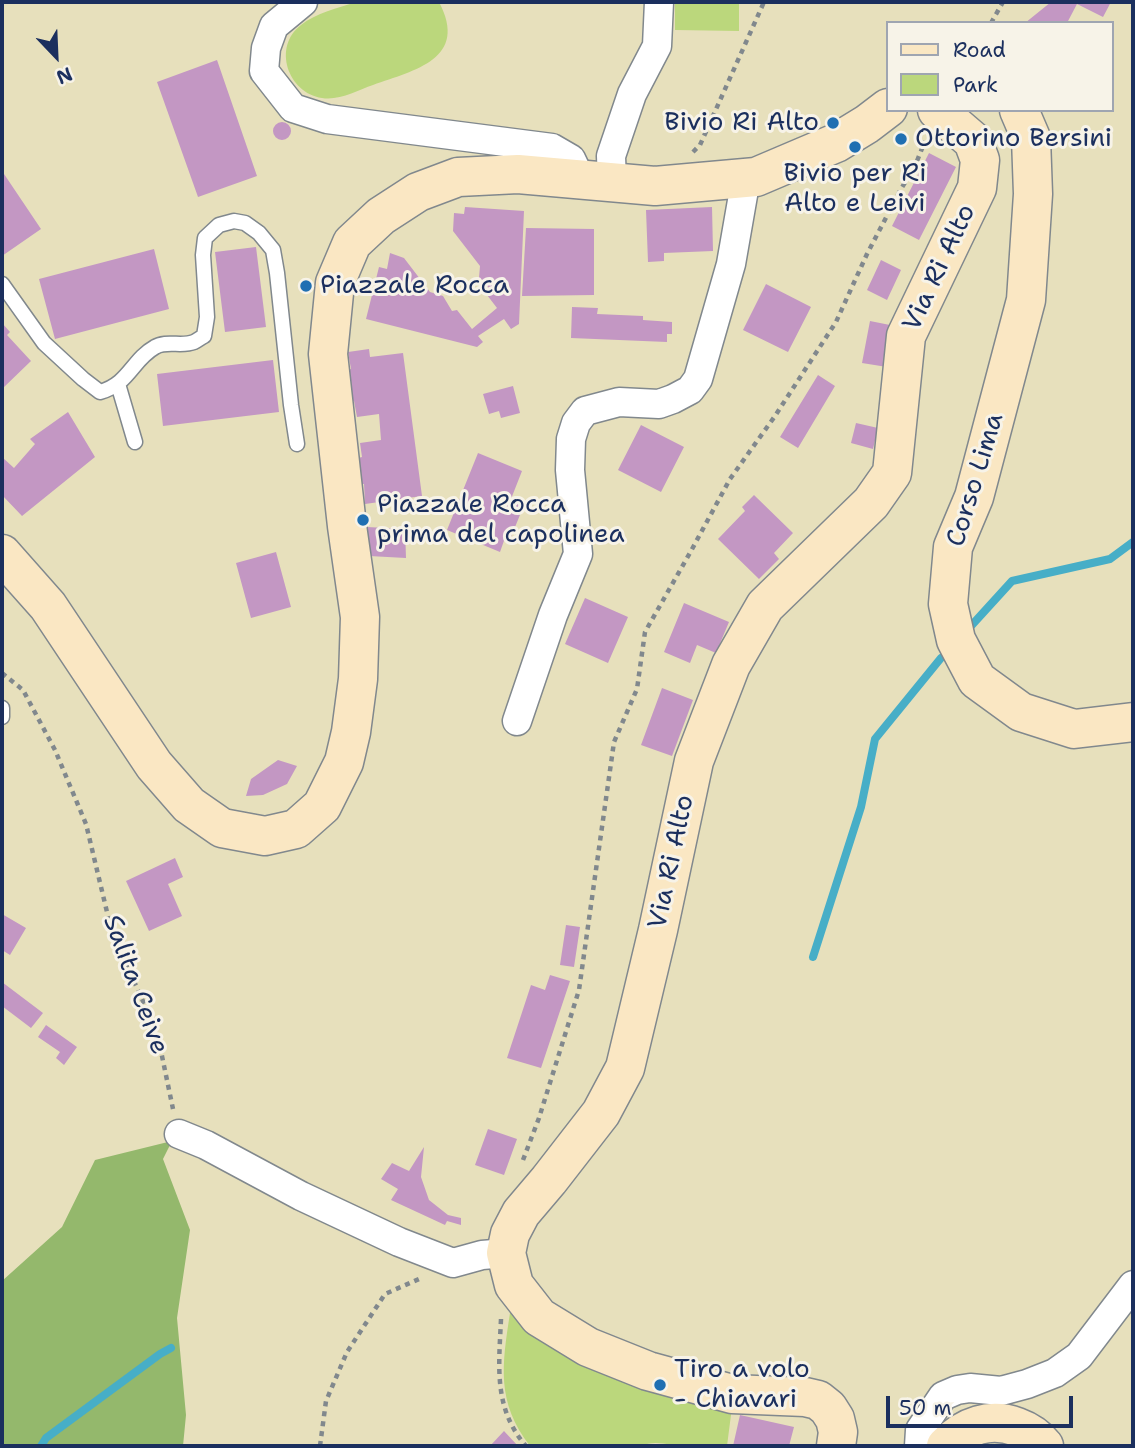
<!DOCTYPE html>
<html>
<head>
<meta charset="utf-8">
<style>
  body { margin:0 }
  #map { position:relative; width:1135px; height:1448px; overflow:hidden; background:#e7e0bc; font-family:"Shantell Sans",sans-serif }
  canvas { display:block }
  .frame { position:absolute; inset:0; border:4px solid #1b2f5e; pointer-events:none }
  .legend { position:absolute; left:886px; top:21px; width:228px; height:91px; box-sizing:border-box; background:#f7f3e8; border:2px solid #9fa5b1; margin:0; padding:9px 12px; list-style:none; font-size:21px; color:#1b2f5e }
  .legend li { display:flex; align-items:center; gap:14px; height:35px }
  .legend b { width:35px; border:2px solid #9fa5b1 }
  .north { position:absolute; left:21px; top:21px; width:70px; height:70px; -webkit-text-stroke:5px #f7f3e8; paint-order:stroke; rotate:157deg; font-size:19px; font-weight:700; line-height:28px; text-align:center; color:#1b2f5e }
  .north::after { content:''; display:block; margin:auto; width:24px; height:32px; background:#1b2f5e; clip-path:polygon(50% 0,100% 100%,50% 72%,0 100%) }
  .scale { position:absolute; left:886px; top:1396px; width:187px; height:32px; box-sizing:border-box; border:4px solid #1b2f5e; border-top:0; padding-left:9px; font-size:21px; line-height:24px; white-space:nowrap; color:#1b2f5e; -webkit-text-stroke:5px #f7f3e8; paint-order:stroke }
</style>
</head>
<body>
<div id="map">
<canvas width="1135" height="1448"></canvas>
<div class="frame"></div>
<ul class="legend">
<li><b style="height:9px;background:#fae7c3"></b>Road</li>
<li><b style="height:19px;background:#bbd77c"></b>Park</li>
</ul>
<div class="north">N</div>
<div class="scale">50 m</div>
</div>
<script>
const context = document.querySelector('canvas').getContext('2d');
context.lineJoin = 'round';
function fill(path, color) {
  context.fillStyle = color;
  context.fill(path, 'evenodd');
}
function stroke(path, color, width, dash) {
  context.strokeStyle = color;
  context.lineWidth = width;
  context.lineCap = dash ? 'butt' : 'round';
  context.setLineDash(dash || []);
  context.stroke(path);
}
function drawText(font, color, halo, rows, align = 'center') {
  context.font = font + ' "Shantell Sans",sans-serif';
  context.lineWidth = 6;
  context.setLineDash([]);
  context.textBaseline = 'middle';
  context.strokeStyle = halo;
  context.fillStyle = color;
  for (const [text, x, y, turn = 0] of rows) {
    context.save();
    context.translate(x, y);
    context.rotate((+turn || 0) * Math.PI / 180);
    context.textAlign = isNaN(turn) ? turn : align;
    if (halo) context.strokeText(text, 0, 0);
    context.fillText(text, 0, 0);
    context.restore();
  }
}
fill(new Path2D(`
  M356 2H439C469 59 415 70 373 85 358 90 339 101 322 98 288 93 272 47 301 25 316 13 338 8 356 2Z
  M675 2H739V31L675 30Z
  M515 1311 732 1407 727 1446C713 1446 700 1447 686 1446 669 1446 657 1439 640 1446H530C496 1402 502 1365 510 1313Z`), '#bbd77c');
fill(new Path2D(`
  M172 1141 163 1159 190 1230 177 1318 186 1415 183 1446H2V1281L62 1227 95 1160Z`), '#94b86c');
stroke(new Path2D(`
  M971 626 1012 581 1110 559 1133 542
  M813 957 861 807 875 739 941 658
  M41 1446 46 1438 160 1354 171 1348`), '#47aec7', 8);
fill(new Path2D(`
  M1051 2H1111L1103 17 1077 4 1067 23H1025Z
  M217 60 257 176 198 197 157 82Z
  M273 131a9 9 0 1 1 18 0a9 9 0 1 1-18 0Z
  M929 153 956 167 919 240 892 226Z
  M2 171 41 229 2 256Z
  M465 207 524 211 519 324 511 329 504 319 478 336 483 342 477 347 366 319 379 267 387 269 390 253 404 258 430 292 443 296 452 311 457 310 472 329 497 308 487 295 489 288 479 278 480 266 453 231 454 213 464 214Z
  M712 207 713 251 664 253V261L648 262 646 210Z
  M526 228 594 229V295L522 296Z
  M256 247 266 327 225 332 215 252Z
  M154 249 169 309 55 339 39 279Z
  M881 260 901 270 887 300 867 290Z
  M766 284 811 307 788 352 743 330Z
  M572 307 598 308 597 314 643 316V320L672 322V334H667V342L571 338Z
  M870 321 895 326 887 367 862 363Z
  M2 323 10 332 7 335 31 361 2 389Z
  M369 349 370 357 403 353 422 496 365 504 364 484H361L358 458 362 457 360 443 381 440 379 414 357 417 354 401H351L347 370 351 369 348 352Z
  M273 360 279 412 163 426 157 374Z
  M818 375 835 386 798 448 780 437Z
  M513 386 520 413 501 418 499 411 489 414 483 394Z
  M68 412 95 457 22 516 2 495V457L14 468 35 444 30 439Z
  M856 423 878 428 873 449 851 443Z
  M641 425 684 447 661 492 618 470Z
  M478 453 522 471 511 499 524 505 511 537 506 535 500 552 447 530Z
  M754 495 793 533 774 553 779 559 759 579 718 539 745 511 742 507Z
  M367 527 405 529 406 558 369 556Z
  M276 552 291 607 251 618 236 563Z
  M585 598 628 617 608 663 565 644Z
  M684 603 729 622 716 653 697 645 690 663 664 652Z
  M662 688 693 700 672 756 641 745Z
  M278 760 297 766 287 784 263 795 246 796 251 779Z
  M175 858 183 877 168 884 182 916 149 931 126 881Z
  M2 914 26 928 10 955 2 950Z
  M566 925 580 927 574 967 560 965Z
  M550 975 570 981 541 1068 507 1058 531 985 545 990Z
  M2 982 43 1013 31 1028 2 1006Z
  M46 1025 77 1047 64 1065 56 1058 60 1052 38 1037Z
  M488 1129 517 1139 504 1175 475 1165Z
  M424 1147 421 1177 429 1200 448 1215 461 1218V1225L447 1221 445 1225 391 1200 398 1189 381 1179 392 1163 409 1171Z
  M740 1415 794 1427 789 1446H733Z
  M504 1431 518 1446H490Z`), '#c397c3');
const lane = new Path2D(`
  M2 284 44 343 83 379 100 392C129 384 132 360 155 347 166 340 182 347 194 342 198 340 200 338 204 336L207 317 203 255 205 238 219 225 234 221 245 223 259 233 273 250 277 273 291 405 297 444
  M118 384 135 442
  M2 708V717`);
const street = new Path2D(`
  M303 2 274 26 266 48 264 71 293 108 327 119 552 148 571 159 581 180
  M612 183 611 156 632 94 657 46 659 2
  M517 721 553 615 578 554 570 470 571 439 576 423 585 411 619 402 659 404 673 399 690 390 698 379 731 264 746 178
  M179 1134 206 1145 301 1196 399 1242 453 1263 482 1255 506 1253
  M919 1446 920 1430 943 1396 957 1390 970 1388 1001 1391 1027 1384 1055 1373 1079 1356 1133 1285`);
const secondary = new Path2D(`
  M1019 110 1031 138 1033 194 1026 300 974 497 953 547 948 604 956 640 977 680 1021 712 1074 729 1133 722
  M2 554 48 606 154 765 189 805 222 828 265 836 296 829 322 806 344 762 351 732 358 679 360 617 347 526 328 354 335 283 352 243 381 216 418 192 458 177 518 174 655 186 756 177 836 143 867 124 888 108
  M836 1446 838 1432 835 1419 828 1408 818 1400 805 1397 732 1394 648 1371 588 1347 539 1317 514 1285 506 1253 510 1234 521 1213 549 1180 601 1113 625 1068 658 930 694 761 731 665 765 606 871 503 892 473 906 336 977 188 980 160 973 141 937 110
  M946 1446C965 1426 990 1417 1017 1427 1028 1431 1037 1437 1044 1446`);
stroke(lane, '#81888d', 17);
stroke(street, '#81888d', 31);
stroke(secondary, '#81888d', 41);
stroke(new Path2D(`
  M991 23 1003 2
  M693 152 700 145 764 2
  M2 673 23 690 55 750 86 824 112 933 157 1032 173 1109
  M523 1160 539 1118 579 990 614 742 637 689 645 632 691 551 730 479 775 416 836 322 867 254 901 189 915 166 925 141
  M501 1319C499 1366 493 1408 526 1446
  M320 1446 326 1401 347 1352 385 1294 419 1279`), '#81888d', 4.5, [5, 5]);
stroke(lane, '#fff', 14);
stroke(street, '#fff', 28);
stroke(secondary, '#fae7c3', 38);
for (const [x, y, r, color] of [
  [833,123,7,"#1f6fb2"],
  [901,139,7,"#1f6fb2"],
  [855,147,7,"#1f6fb2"],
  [306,286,7,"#1f6fb2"],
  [363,520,7,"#1f6fb2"],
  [660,1385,7,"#1f6fb2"]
]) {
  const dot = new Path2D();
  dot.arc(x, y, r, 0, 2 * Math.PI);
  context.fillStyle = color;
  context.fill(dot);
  stroke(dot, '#f7f3e8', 2.5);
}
drawText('26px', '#1b2f5e', '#f7f3e8', [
  ["Bivio Ri Alto",819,123,"right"],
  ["Ottorino Bersini",915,139],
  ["Bivio per Ri",855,174,"center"],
  ["Alto e Leivi",855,204,"center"],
  ["Piazzale Rocca",320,286],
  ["Piazzale Rocca",377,505],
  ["prima del capolinea",377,535],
  ["Tiro a volo",674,1370],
  ["- Chiavari",674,1400]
], 'left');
drawText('26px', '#1b2f5e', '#f7f3e8', [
  ["Via Ri Alto",940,268,-65],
  ["Corso Lima",976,480,-73],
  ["Via Ri Alto",672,862,-78],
  ["Salita Ceive",135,985,70]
]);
</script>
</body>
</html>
